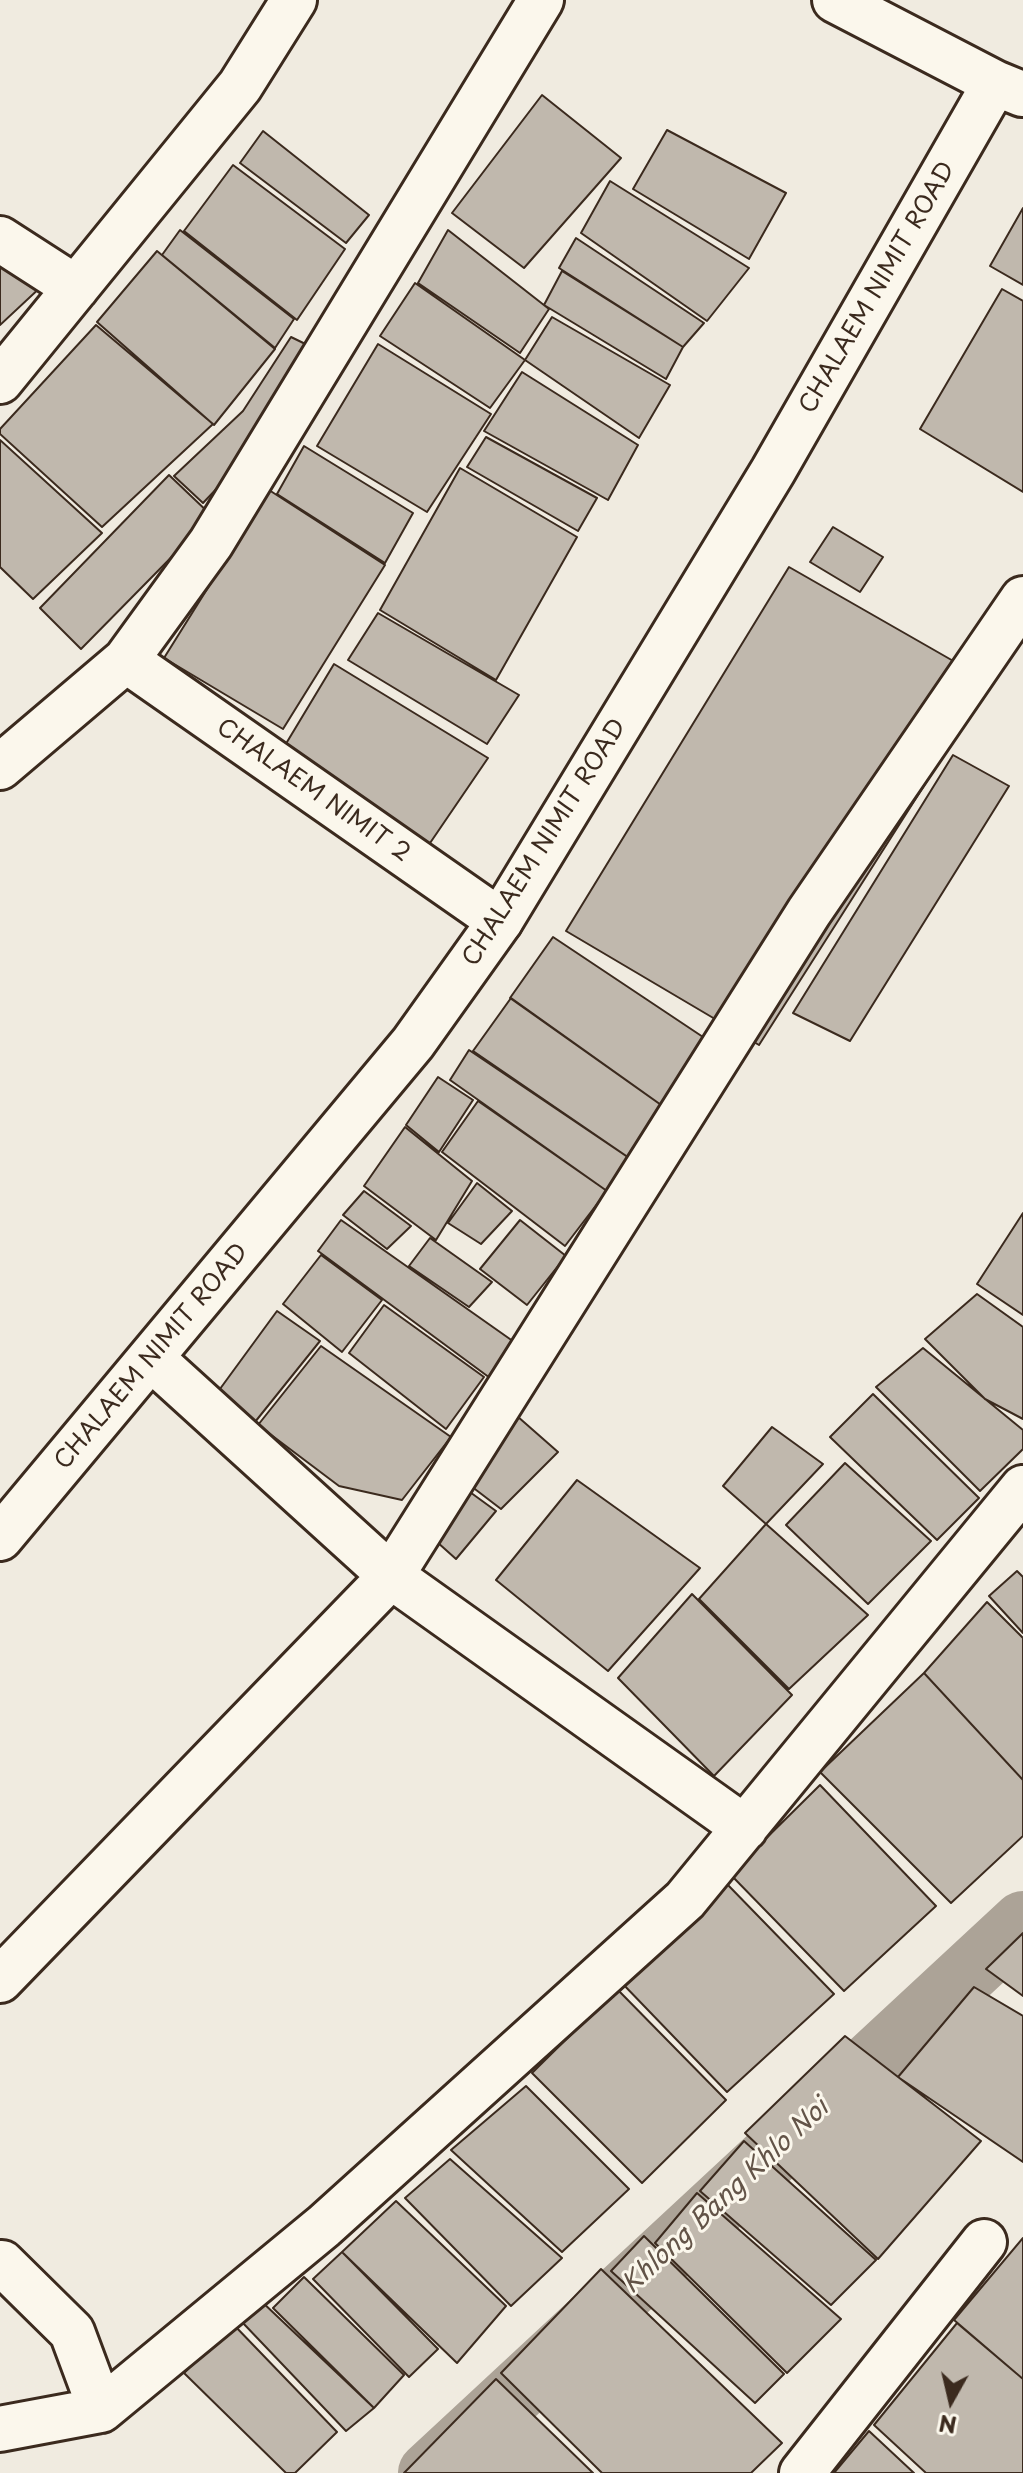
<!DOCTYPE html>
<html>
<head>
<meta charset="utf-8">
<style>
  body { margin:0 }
  #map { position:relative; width:1023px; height:2473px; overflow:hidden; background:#f0ebe0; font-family:"Playpen Sans",sans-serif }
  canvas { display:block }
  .north { position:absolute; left:911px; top:2361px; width:80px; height:80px; -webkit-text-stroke:6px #fbf7ec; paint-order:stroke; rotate:188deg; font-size:22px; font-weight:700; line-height:32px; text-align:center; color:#3b2a1e }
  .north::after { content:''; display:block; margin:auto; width:28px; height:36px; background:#3b2a1e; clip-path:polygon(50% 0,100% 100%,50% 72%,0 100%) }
</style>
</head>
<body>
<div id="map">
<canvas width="1023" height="2473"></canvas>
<div class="north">N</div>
</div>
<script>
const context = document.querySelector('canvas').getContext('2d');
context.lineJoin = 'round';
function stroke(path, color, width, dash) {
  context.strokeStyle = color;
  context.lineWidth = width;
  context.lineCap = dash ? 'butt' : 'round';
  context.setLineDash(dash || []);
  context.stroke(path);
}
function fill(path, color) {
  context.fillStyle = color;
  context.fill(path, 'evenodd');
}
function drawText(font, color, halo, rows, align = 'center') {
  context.font = font + ' "Playpen Sans",sans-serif';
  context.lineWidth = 6;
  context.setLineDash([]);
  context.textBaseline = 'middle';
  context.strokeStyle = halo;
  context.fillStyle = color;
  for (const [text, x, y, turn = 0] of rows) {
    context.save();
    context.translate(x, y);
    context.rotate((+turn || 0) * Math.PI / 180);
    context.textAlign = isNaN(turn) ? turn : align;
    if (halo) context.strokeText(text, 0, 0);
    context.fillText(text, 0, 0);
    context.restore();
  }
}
stroke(new Path2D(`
  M429 2473 1023 1922`), '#aca397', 62);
const building = new Path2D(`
  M542 95 621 158 524 268 452 213Z
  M667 130 786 193 749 259 633 189Z
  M263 131 369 215 346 243 240 163Z
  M233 165 345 249 297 320 184 231Z
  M610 181 749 268 707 321 581 233Z
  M1023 208V285L990 266Z
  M180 230 294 319 275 348 162 255Z
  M448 230 549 309 520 353 418 283Z
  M0 232 44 284 0 325Z
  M576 238 704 323 683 347 559 268Z
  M157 251 275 349 214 425 97 322Z
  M562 271 683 347 666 379 544 305Z
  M415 283 525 360 490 408 380 336Z
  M1002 289 1023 301V492L920 429Z
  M552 317 670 385 639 438 525 360Z
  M96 325 213 424 102 527 0 434V429Z
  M291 337 326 354 263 440 203 503 174 476 243 411Z
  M378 344 491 414 427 512 317 446Z
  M522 372 638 445 608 500 484 431Z
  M486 437 597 498 578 531 467 467Z
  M0 440 102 533 33 599 0 567Z
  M304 446 413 513 385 563 277 494Z
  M460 468 577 537 496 680 380 610Z
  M169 475 212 516 81 649 40 608Z
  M269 490 385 565 283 729 164 658Z
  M833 527 883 557 860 592 810 562Z
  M789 567 990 682 759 1045 566 931Z
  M378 613 519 695 487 744 348 660Z
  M334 664 488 758 428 846 284 747Z
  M953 755 1009 786 850 1041 793 1013Z
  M553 937 715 1045 671 1112 510 998Z
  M511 998 671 1112 638 1164 473 1051Z
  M469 1050 638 1164 614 1196 450 1080Z
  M438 1077 473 1100 439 1152 406 1125Z
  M478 1101 607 1191 565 1246 442 1152Z
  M405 1127 472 1181 436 1240 364 1186Z
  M477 1183 512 1211 481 1244 448 1223Z
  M364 1191 411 1226 387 1249 343 1215Z
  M1023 1213V1315L977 1284Z
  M341 1220 517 1344 490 1378 318 1251Z
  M520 1220 566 1256 527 1305 480 1269Z
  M430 1238 492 1282 469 1307 409 1266Z
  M321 1255 382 1300 342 1352 283 1304Z
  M977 1294 1023 1327V1419L985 1399 925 1339Z
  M384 1305 484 1377 446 1429 349 1353Z
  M277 1311 320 1341 255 1422 217 1393Z
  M321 1346 451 1437 402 1500 339 1486 258 1425Z
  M923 1348 1023 1430V1449L980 1491 876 1387Z
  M873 1394 979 1498 937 1540 830 1437Z
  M517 1416 558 1452 501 1509 467 1483Z
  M772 1427 823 1464 766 1524 723 1486Z
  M845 1463 931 1541 868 1604 786 1525Z
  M577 1480 700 1568 608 1671 496 1580Z
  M463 1487 496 1511 456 1559 427 1533Z
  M766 1524 868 1615 789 1689 699 1599Z
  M1017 1571 1023 1577V1633L989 1596Z
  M692 1594 792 1695 714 1776 618 1678Z
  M987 1602 1023 1638V1780L924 1673Z
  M924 1673 1023 1780V1836L951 1903 820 1772Z
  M820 1785 936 1906 844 1991 730 1874Z
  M726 1883 834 1994 727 2092 620 1981Z
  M1023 1933V1996L986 1969Z
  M974 1987 1023 2016V2162L898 2077Z
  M617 1989 726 2100 642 2183 532 2073Z
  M845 2036 981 2141 878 2259 745 2133Z
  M526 2086 629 2189 562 2252 451 2150Z
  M744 2141 876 2260 831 2305 700 2191Z
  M450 2159 562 2258 511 2306 405 2198Z
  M697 2193 841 2319 787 2373 655 2243Z
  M396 2201 506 2306 457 2363 342 2252Z
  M644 2236 784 2374 755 2403 611 2271Z
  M1023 2238V2379L954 2320Z
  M342 2252 438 2349 409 2377 313 2279Z
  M601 2269 782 2443 751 2473H602L501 2373Z
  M304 2277 404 2375 374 2408 273 2308Z
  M260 2300 374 2408 346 2431 242 2322Z
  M957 2323 1023 2379V2473H926L874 2425Z
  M233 2324 337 2432 295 2473H286L184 2373Z
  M496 2379 593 2473H404Z
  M869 2431 914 2473H834Z`);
fill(building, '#c0b8ad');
stroke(building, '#3b2a1e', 2);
const minor = new Path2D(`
  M0 239 76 288
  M0 381 240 86 294 0
  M126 660 500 921
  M0 767 126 660 211 543 541 0
  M151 1358 391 1576 745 1828
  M0 1980 391 1576 809 912 1023 599
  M2 2263 72 2332 101 2410
  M0 2429 101 2410 324 2226 685 1900 1023 1488
  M802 2473 984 2242`);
const tertiary = new Path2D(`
  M835 0 995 83 1022 94
  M0 1538 413 1043 500 921 773 471 995 83`);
stroke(minor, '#3b2a1e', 50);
stroke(tertiary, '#3b2a1e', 50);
stroke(minor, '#fbf7ec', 44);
stroke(tertiary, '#fbf7ec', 44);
drawText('24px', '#3b2a1e', '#fbf7ec', [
  ["CHALAEM NIMIT ROAD",878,288,-60],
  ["CHALAEM NIMIT 2",313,791,35],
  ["CHALAEM NIMIT ROAD",545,843,-58],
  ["CHALAEM NIMIT ROAD",152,1357,-50]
]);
drawText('italic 26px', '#635448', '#fbf7ec', [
  ["Khlong Bang Khlo Noi",726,2197,-43]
]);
</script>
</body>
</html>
